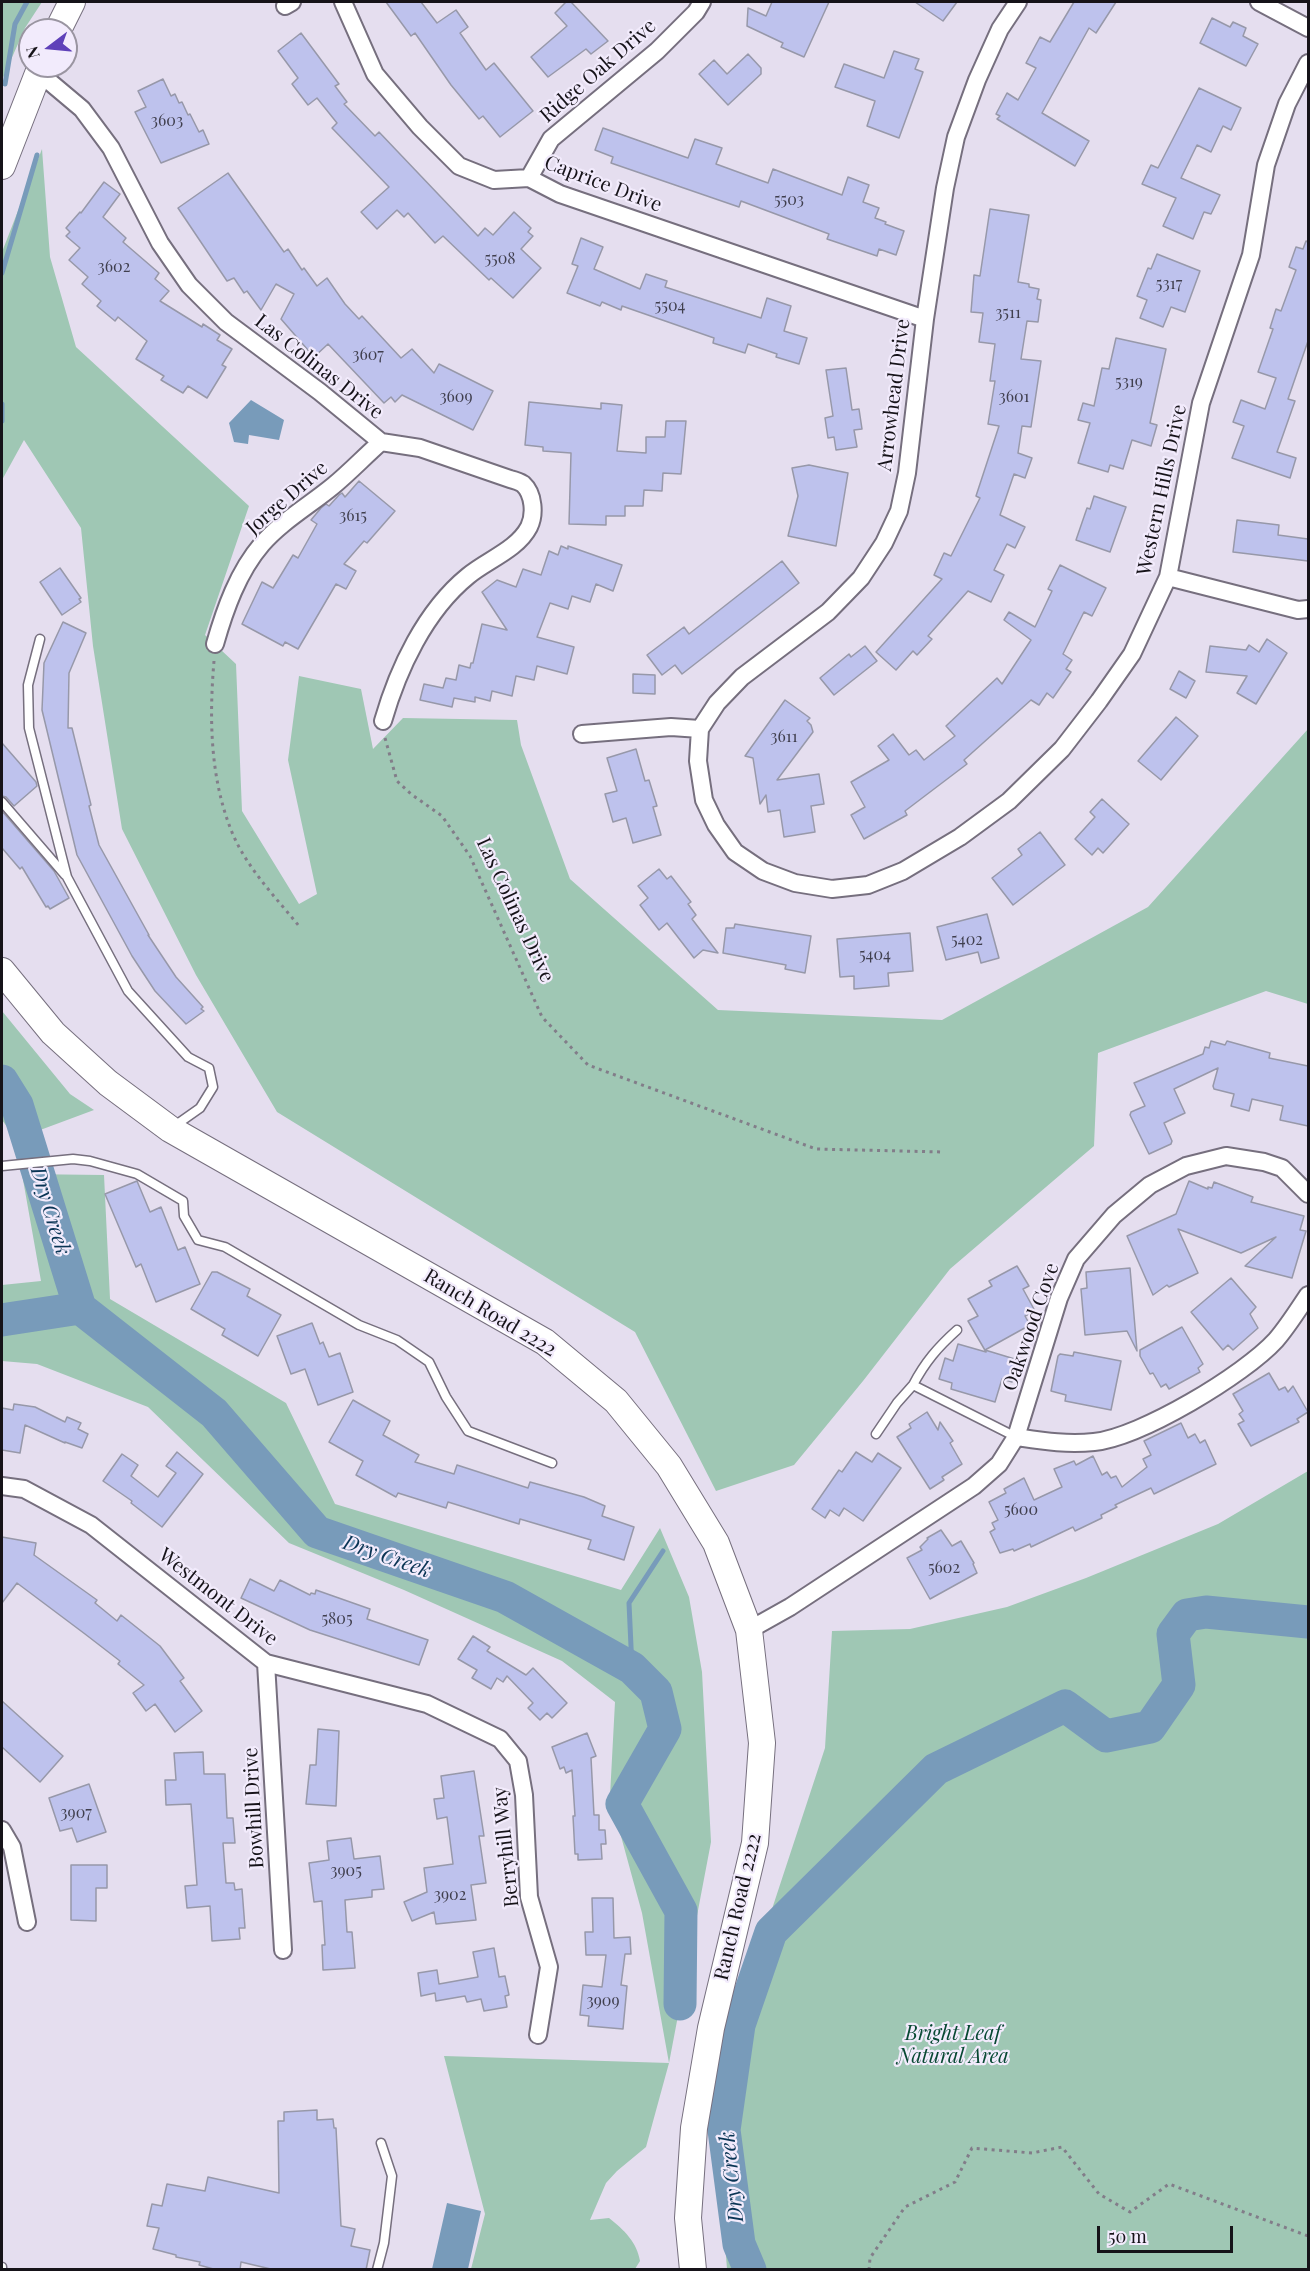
<!DOCTYPE html>
<html>
<head>
<meta charset="utf-8">
<style>
  body { margin:0 }
  #map { position:relative; width:1310px; height:2271px; overflow:hidden; background:#e5deef; font-family:"Playfair Display",serif }
  canvas { display:block }
  .frame { position:absolute; inset:0; border:3px solid #161319; pointer-events:none }
  .north { position:absolute; left:18px; top:18px; width:60px; height:60px; box-sizing:border-box; background:#f2ebfc; border:2px solid #9a95a1; border-radius:50%; rotate:254deg; font-size:16px; font-weight:700; line-height:24px; text-align:center; color:#161319 }
  .north::after { content:''; display:block; margin:auto; width:21px; height:27px; background:#5f41b9; clip-path:polygon(50% 0,100% 100%,50% 72%,0 100%) }
  .scale { position:absolute; left:1097px; top:2226px; width:136px; height:27px; box-sizing:border-box; border:3px solid #161319; border-top:0; padding-left:8px; font-size:18px; line-height:21px; white-space:nowrap; color:#161319; -webkit-text-stroke:4px #f2ebfc; paint-order:stroke }
</style>
</head>
<body>
<div id="map">
<canvas width="1310" height="2271"></canvas>
<div class="frame"></div>
<div class="north">N</div>
<div class="scale">50 m</div>
</div>
<script>
const context = document.querySelector('canvas').getContext('2d');
context.lineJoin = 'round';
function fill(path, color) {
  context.fillStyle = color;
  context.fill(path, 'evenodd');
}
function stroke(path, color, width, dash) {
  context.strokeStyle = color;
  context.lineWidth = width;
  context.lineCap = dash ? 'butt' : 'round';
  context.setLineDash(dash || []);
  context.stroke(path);
}
function drawText(font, color, halo, rows, align = 'center') {
  context.font = font + ' "Playfair Display",serif';
  context.lineWidth = 4.5;
  context.setLineDash([]);
  context.textBaseline = 'middle';
  context.strokeStyle = halo;
  context.fillStyle = color;
  for (const [text, x, y, turn = 0] of rows) {
    context.save();
    context.translate(x, y);
    context.rotate((+turn || 0) * Math.PI / 180);
    context.textAlign = isNaN(turn) ? turn : align;
    if (halo) context.strokeText(text, 0, 0);
    context.fillText(text, 0, 0);
    context.restore();
  }
}
fill(new Path2D(`
  M2 2H42L25 28 2 80Z
  M42 149 50 257 76 347 249 506 205 635 236 664 242 811 299 904 317 894 288 760 299 676 361 689 373 749 403 718 517 720 521 745 570 879 718 1010 942 1020 1148 907 1308 729V1004L1266 991 1098 1053 1094 1146 950 1269 863 1381 794 1465 716 1491 635 1332 277 1112 196 975 122 829 93 646 81 528 24 440 2 480V252Z
  M2 1011 70 1094 94 1110 16 1139 2 1120Z
  M22 1174 104 1175 110 1299 286 1403 335 1504 621 1590 660 1528 689 1597 702 1672 711 1842 669 2063 646 2147 617 2171 606 2183 590 2220 609 2218C624 2230 637 2242 640 2261L635 2269H471L485 2214 444 2056 669 2063 642 1913 610 1796 615 1702 562 1661 404 1590 289 1543 148 1407 37 1364 2 1361V1285L41 1281Z
  M1308 1471V2269H727L721 2192 731 2066 773 1906 825 1748 832 1631 910 1629 1007 1607 1086 1578 1218 1524Z`), '#9fc7b4');
fill(new Path2D(`
  M251 400 284 420 279 440 249 435 248 444 234 442 229 423Z
  M447 2203 481 2211 468 2269H432Z`), '#789bba');
stroke(new Path2D(`
  M5 84 15 24 27 2
  M2 273 37 155
  M2 404V421
  M632 1668 629 1603 663 1551`), '#789bba', 5);
stroke(new Path2D(`
  M2 1081 17 1105 80 1308 214 1413 317 1532 505 1597 632 1668 656 1692 665 1729 622 1804 681 1911 680 2004
  M2 1320 80 1308
  M750 2270 739 2244 724 2130 739 2025 771 1932 936 1769 1065 1706 1106 1736 1150 1727 1179 1685 1173 1634 1187 1615 1206 1612 1308 1622`), '#789bba', 33);
const building = new Path2D(`
  M386 2H421L437 23 456 10 468 27 460 33 486 70 494 63 533 111 500 137 483 116 479 119 451 85 415 33 411 36Z
  M566 2H571L608 41 591 54 586 49 548 77 531 57 567 26 555 13Z
  M772 2H829L804 57 781 47 783 43 747 26 748 8 766 16Z
  M915 2H957L943 21Z
  M1074 2H1116L1096 33 1089 28 1042 113 1089 141 1075 166 997 119 1000 116 996 114 1007 93 1018 100 1036 68 1026 63 1040 37 1050 42Z
  M1212 18 1230 27 1233 22 1246 28 1243 36 1258 44 1246 66 1200 43Z
  M301 33 339 84 335 86 347 102 344 104 375 136 379 132 478 236 485 228 493 235 514 212 531 228 528 232 533 236 521 249 541 268 513 298 491 278 489 280 443 236 435 243 408 213 404 217 397 210 377 229 361 212 389 187 332 128 337 123 317 98 308 105 292 84 298 78 278 51Z
  M894 51 919 59 915 69 923 72 899 138 867 126 875 101 835 87 844 64 884 78Z
  M748 54 761 68V74L728 105 699 74 714 60 727 74Z
  M163 79 171 96 175 94 179 103 182 102 188 115 190 114 199 132 203 130 209 144 161 163 135 112 146 107 138 91Z
  M1199 88 1241 108 1231 130 1223 126 1211 152 1197 145 1181 178 1220 195 1211 214 1204 212 1193 239 1163 226 1176 198 1142 184 1151 165 1158 168Z
  M603 128 688 158 695 139 722 148 716 164 768 183 773 169 842 195 848 177 869 185 863 202 879 208 875 218 886 222 885 224 904 231 896 255 879 249 877 256 827 239 829 234 741 201 739 207 611 163 613 157 595 150Z
  M228 173 284 252 288 249 302 270 304 268 317 286 327 278 345 304 359 319 362 316 401 358 412 349 434 373 439 364 493 391 473 430 402 395 395 402 391 397 384 403 328 344 314 357 281 319 294 294 276 284 261 310 247 291 244 293 234 278 227 281 178 208Z
  M104 182 120 194 103 217 126 238 123 242 159 273 155 279 169 291 160 301 202 327 203 324 220 335 217 340 232 349 222 365 226 367 207 398 188 386 183 393 161 380 164 376 136 359 147 341 118 317 115 321 97 306 101 301 82 284 88 277 69 260 80 248 66 236 70 232 66 228 80 212 81 213Z
  M990 209 1029 215 1018 282 1029 284V287L1039 289 1037 299 1041 300 1038 322 1027 321 1021 359 1041 361 1031 427 1022 426 1018 453 1032 458 1025 478 1014 474 1000 515 1025 527 1015 548 1007 544 994 570 1004 575 991 602 968 591 928 636 932 639 917 655 913 651 896 670 876 652 942 579 934 575 944 553 951 556 980 498 976 496 999 426 988 424 995 381H990L995 344 979 342 983 313 971 312 974 275 980 276Z
  M581 238 603 247 594 269 640 289 646 274 667 281 665 287 761 318 767 298 791 306 784 331 807 338 799 364 776 357 777 354 748 344 745 353 713 343 714 338 622 306 621 310 602 302 600 306 567 293 578 266 572 264Z
  M1306 241 1308 242V341L1288 399 1295 401 1277 452 1296 458 1290 478 1232 458 1244 426 1233 422 1241 400 1265 409 1276 378 1258 372 1273 329 1270 328 1276 309 1281 311 1296 270 1289 267 1296 247 1303 249Z
  M1157 254 1200 271 1185 312 1171 307 1163 327 1140 318 1147 300 1137 296 1148 268 1151 269Z
  M1116 338 1166 349 1150 423 1157 425 1151 446 1132 440 1123 469 1110 465 1108 472 1078 463 1090 423 1078 420 1083 403 1094 406 1102 368 1109 369Z
  M846 368 852 410 859 409 862 429 854 430 857 447 836 450 834 437 828 438 825 418 833 416 826 370Z
  M529 402 601 409V403L622 405 617 451 646 453V437H665L666 421H686L681 474 663 473 662 491 644 490 643 506H625V516H606V525L569 524 571 453 543 451V447L525 445Z
  M809 465 848 473 836 546 788 536 798 496 792 468Z
  M359 481 395 511 367 543 364 541 344 564 356 571 346 589 336 584 298 649 285 642 283 646 242 624 262 582 273 588 293 555 298 558 317 524 311 520 321 508 326 504 329 506 339 495 342 493 345 497Z
  M1094 496 1126 507 1110 552 1076 540 1087 508 1090 509Z
  M1237 520 1279 525 1278 535 1308 539V561L1233 552Z
  M561 546 568 549V546L622 565 613 591 596 584 590 602 572 596 568 609 550 603 537 637 574 647 567 674 537 666 534 680 516 676 512 696 492 691 490 701 475 697V702L454 698 452 707 420 700 424 684 443 688 446 678 456 680 459 665 470 668 471 663H473L482 624 507 630 482 592 497 580 516 587 523 569 541 575 549 551 558 555Z
  M782 561 799 583 682 674 675 665 662 675 647 655 684 627 689 634Z
  M1060 565 1106 588 1092 616 1084 612 1063 654 1072 660 1066 669 1071 672 1053 698 1047 693 1039 705 1031 700 964 760 967 764 905 811 907 815 864 839 851 815 865 807 851 782 889 760 878 746 893 734 909 755 916 750 924 760 955 736 946 726 997 678 1002 684 1031 640 1004 620 1009 612 1035 627 1052 591 1048 589Z
  M60 568 81 598 79 599 81 602 62 615 40 582Z
  M63 622 86 633 69 673 68 728H72L91 805 89 806 99 845 149 935H148L176 977 203 1007 201 1009 204 1011 186 1024 155 991 132 956 77 855 42 710 44 663Z
  M1267 639 1287 653 1256 704 1237 693 1247 676 1206 672 1210 646 1246 650 1249 645 1259 652Z
  M865 646 877 661 834 695 820 678 849 654 851 657Z
  M1179 671 1195 681 1186 698 1170 689Z
  M633 674 655 675V694L633 693Z
  M785 700 810 718 807 721 811 725 813 732 777 780 819 774 824 804 811 806 815 832 784 837 780 810 768 812 766 795 760 804 753 758 745 756Z
  M1176 717 1198 736 1161 780 1138 761Z
  M2 743 36 782 37 786 14 806 6 797 2 796Z
  M636 749 645 781 649 780 657 806 653 807 661 835 633 843 626 818 613 822 605 794 617 791 607 758Z
  M1102 799 1129 824 1103 853 1098 848 1092 855 1075 839 1095 817 1090 812Z
  M2 811 54 871 69 898 50 909 48 906 46 907 22 867 20 869 2 848Z
  M1040 832 1065 865 1013 905 992 878 1022 855 1018 849Z
  M659 869 667 879 671 876 691 902 688 904 696 915 692 919 718 953 703 950 694 958 667 923 659 930 640 905 648 898 638 886Z
  M987 914 999 958 981 963 978 952 946 960 937 927Z
  M735 924 811 936 805 973 785 969 786 965 723 953 726 928H734Z
  M910 933 913 971 888 973 889 986 854 989V976L840 977 837 939Z
  M1211 1041 1225 1045 1227 1041 1270 1053 1269 1058 1308 1066V1126L1280 1120 1283 1106 1252 1099 1249 1111 1231 1106 1234 1094 1214 1089 1213 1086 1218 1068 1174 1089 1185 1113 1164 1123 1172 1141 1171 1144 1149 1154 1130 1115 1131 1112 1145 1106 1134 1083 1203 1054 1205 1047 1209 1048Z
  M137 1181 150 1212 161 1207 178 1250 185 1247 200 1284 156 1302 141 1264 136 1267 105 1194Z
  M1189 1181 1208 1189V1187L1212 1188 1214 1182 1253 1197 1251 1202 1304 1216 1300 1230 1306 1231 1292 1278 1245 1266 1276 1237 1241 1253 1178 1229 1198 1273 1169 1287 1167 1285 1153 1295 1127 1236 1176 1214Z
  M1017 1266 1029 1286 1023 1289 1035 1311 1025 1316 1030 1325 985 1350 1018 1360 1012 1382 1002 1379 995 1402 951 1389 952 1383 939 1379 945 1358 953 1361 958 1344 986 1352 968 1321 978 1316 968 1299 992 1286 989 1281Z
  M1130 1268 1137 1351 1127 1331 1085 1335 1081 1289 1087 1288 1086 1272Z
  M212 1272H217L250 1289 247 1296 281 1315 258 1356 222 1335 225 1329 191 1309Z
  M1231 1278 1256 1307 1250 1314 1258 1328 1233 1350 1228 1345 1223 1350 1191 1312Z
  M312 1323 320 1344 323 1342 329 1357 340 1353 353 1392 318 1405 305 1369 291 1374 277 1336Z
  M1182 1327 1203 1364 1198 1368 1200 1372 1169 1389 1166 1384 1161 1387 1153 1373 1150 1374 1140 1356V1350Z
  M1074 1352 1121 1361 1111 1410 1065 1401 1066 1395 1051 1391 1058 1356 1060 1354 1073 1356Z
  M1269 1373 1279 1390 1285 1387 1288 1392 1293 1386 1308 1412 1297 1419 1299 1422 1251 1446 1238 1424 1244 1421 1239 1414 1243 1411 1233 1394Z
  M353 1400 390 1421 383 1435 419 1455 415 1462 454 1474 457 1465 528 1488 530 1482 584 1497 605 1506 602 1516 634 1527 624 1560 588 1549 591 1540 520 1519 519 1524 448 1502 446 1508 398 1493 396 1497 356 1475 363 1461 329 1442Z
  M14 1404 35 1407 65 1422 67 1417 81 1423 78 1429 88 1434 82 1448 65 1442V1443L25 1425 20 1453 2 1450V1408L13 1410Z
  M927 1412 938 1430 940 1422 953 1441 950 1443 962 1464 942 1477 944 1480 930 1489 897 1437 911 1428 909 1424Z
  M1181 1423 1188 1438 1195 1434 1200 1443 1205 1440 1216 1464 1154 1494 1151 1488 1115 1505 1117 1507 1101 1515 1102 1518 1075 1531 1073 1527 1031 1547 1030 1544 1014 1551 1013 1549 1000 1553 990 1532 995 1529 992 1523 998 1520 989 1502 1006 1493 1004 1489 1024 1478 1034 1500 1062 1487 1054 1469 1074 1461 1076 1465 1093 1456 1102 1475 1107 1472 1111 1478 1116 1476 1122 1487 1147 1467 1143 1459 1151 1455 1144 1441Z
  M177 1452 203 1474 162 1527 131 1503 132 1501 103 1481 122 1454 138 1465 131 1476 158 1497 176 1473 166 1466Z
  M856 1452 872 1462 878 1453 901 1468 863 1521 844 1508 839 1516 830 1510 825 1518 812 1509 839 1470 842 1472Z
  M941 1530 952 1546 961 1541 974 1563 973 1564 977 1573 930 1599 907 1558 922 1550 920 1547 928 1539 927 1538Z
  M2 1537 36 1543 34 1555 97 1600 95 1603 117 1621 121 1615 160 1646 184 1678 180 1681 202 1711 175 1732 155 1704 146 1711 133 1693 144 1685 118 1664 120 1661 85 1634 17 1583 2 1603Z
  M250 1579 274 1591 280 1580 310 1595 311 1593 315 1594 316 1590 370 1609 367 1619 428 1640 419 1665 310 1630 241 1598Z
  M473 1636 490 1647 487 1651 526 1675 533 1668 567 1703 552 1718 547 1713 540 1720 528 1708 533 1703 507 1676 503 1682 497 1678 491 1689 472 1678 477 1670 458 1659Z
  M2 1701 63 1756 40 1782 2 1747Z
  M318 1729 339 1731 336 1806 306 1804 310 1765H316Z
  M587 1733 596 1756 591 1758 594 1815H599V1830H605L606 1844H601L602 1859 578 1860V1854H575L573 1816H575L572 1770 566 1773 564 1767 560 1769 552 1747Z
  M203 1752 204 1774H225L227 1818H233L235 1843H223L226 1883H234L235 1890 242 1889 245 1928H239L240 1939 212 1941 210 1906 187 1908 185 1886 197 1885 191 1804 166 1805 165 1780H176L174 1753Z
  M474 1771 484 1836H479L486 1883 471 1885 476 1920 436 1924 434 1912 412 1921 404 1902 427 1892 424 1868 453 1864 447 1817 437 1819 434 1799 444 1798 441 1776Z
  M89 1784 106 1832 77 1842 72 1828 60 1831 49 1798Z
  M351 1838 354 1859 380 1856 384 1889 372 1890V1897L345 1900 347 1932H352L355 1968 323 1970 322 1945H325L322 1901 314 1902 309 1863 329 1860 327 1841Z
  M71 1865H107V1888H96V1921L71 1920Z
  M592 1898H613L614 1938 630 1937 631 1954H625L621 1985 627 1986 623 2029 588 2026 589 2016 580 2015 583 1985 602 1987 606 1955H586L585 1932H593Z
  M494 1948 499 1977 505 1976 509 1995 505 1996 507 2007 484 2011 481 1999 467 2002 465 1996 436 2001 435 1993 421 1996 418 1973 437 1970 439 1984 478 1977 473 1952Z
  M317 2110V2120L333 2119 334 2128H336L341 2226 355 2229 351 2246 370 2250 366 2270H275L241 2262 240 2270H217L199 2265 200 2262 176 2257V2255L153 2249 159 2228 147 2226 152 2204 162 2206 167 2184 205 2191 208 2177 279 2193 278 2121H284V2112Z`);
fill(building, '#bec2ed');
stroke(building, '#9798a9', 1.5);
const service = new Path2D(`
  M40 639 28 685 29 728 67 877 128 991 188 1057 209 1068 213 1087 200 1108 173 1127
  M2 802 65 875
  M2 1166 73 1159 90 1161 137 1174 183 1201 184 1216 198 1240 225 1247 359 1325 397 1340 429 1362 446 1397 468 1431 552 1463
  M913 1385C925 1362 938 1347 957 1330
  M876 1434 897 1403 913 1385 1016 1437
  M2 2267V2270
  M377 2270 384 2243 392 2176 381 2143`);
const minor = new Path2D(`
  M343 2 375 74 420 127 459 166 494 180 529 178 560 194 925 319
  M1018 2 1000 29 977 80 956 137 945 188 925 319 907 473 899 511 884 543 861 578 828 612 742 677 717 703 700 729 698 761 704 800 716 825 735 852 763 871 795 883 832 889 868 885 903 871 960 837 1009 801 1062 749 1099 701 1132 654 1168 577 1201 403 1251 255 1266 165 1287 104 1308 63
  M1259 2 1308 28
  M285 6 292 2
  M38 72 82 109 111 148 160 243 189 285 226 322 320 392 381 442 420 448 510 479C514 480 520 482 523 484 534 494 535 515 529 527 517 550 487 560 468 576 425 611 398 669 383 721
  M529 178 551 139 657 51 696 12 702 2
  M1168 577 1298 610 1308 609
  M215 644C225 609 238 572 262 544 282 521 310 505 333 486 350 472 365 456 381 442
  M582 734 671 727 700 729
  M1308 1194 1282 1168 1264 1162 1226 1156 1186 1166 1150 1185 1114 1215 1076 1259 1059 1298 1016 1437C1043 1441 1067 1445 1094 1442 1141 1437 1244 1375 1276 1340 1288 1326 1298 1310 1308 1295
  M2 1486 24 1489 91 1525 266 1663 427 1704 500 1739 518 1761 524 1795 529 1897 549 1967 538 2035
  M749 1630 790 1607 974 1486 999 1464 1016 1437
  M266 1663 283 1950
  M2 1830 12 1847 27 1922`);
const primary = new Path2D(`
  M58 30 72 2
  M2 166 41 66
  M2 971 53 1033 108 1083 170 1129 545 1342 616 1401 669 1466 716 1543 749 1630 762 1743 755 1843 711 2028 694 2128 688 2218 693 2270`);
stroke(service, '#766f7e', 11);
stroke(minor, '#766f7e', 20);
stroke(primary, '#766f7e', 28);
stroke(new Path2D(`
  M214 661C209 720 210 782 234 837 249 870 277 899 299 926
  M385 738 397 781 411 794 442 816 470 856 542 1017 588 1065 816 1149 943 1152
  M869 2270 870 2258 905 2207 955 2182 972 2148 1032 2153 1062 2147 1099 2194 1130 2212 1169 2184 1308 2236`), '#827d89', 3, [3, 4.5]);
stroke(service, '#fff', 8);
stroke(minor, '#fff', 16);
stroke(primary, '#fff', 26);
drawText('16px', '#403f4e', null, [
  ["3603",167,121],
  ["5503",789,200],
  ["5508",500,259],
  ["3602",114,267],
  ["5317",1169,284],
  ["5504",670,306],
  ["3511",1008,313],
  ["3607",368,355],
  ["5319",1129,382],
  ["3609",456,397],
  ["3601",1014,397],
  ["3615",353,516],
  ["3611",784,737],
  ["5402",967,940],
  ["5404",875,955],
  ["5600",1021,1510],
  ["5602",944,1568],
  ["5805",337,1619],
  ["3907",76,1813],
  ["3905",346,1871],
  ["3902",450,1895],
  ["3909",603,2001]
]);
drawText('20px', '#161319', '#f2ebfc', [
  ["Ridge Oak Drive",598,71,-41],
  ["Caprice Drive",603,184,21],
  ["Las Colinas Drive",319,367,38],
  ["Arrowhead Drive",894,395,-83],
  ["Western Hills Drive",1162,490,-78],
  ["Jorge Drive",287,498,-41],
  ["Las Colinas Drive",515,910,65],
  ["Ranch Road 2222",490,1313,31],
  ["Oakwood Cove",1031,1327,-71],
  ["Westmont Drive",218,1597,38],
  ["Bowhill Drive",254,1808,-93],
  ["Berryhill Way",506,1847,-96],
  ["Ranch Road 2222",738,1907,-77]
]);
drawText('italic 20px', '#074832', '#f2ebfc', [
  ["Bright Leaf",953,2034],
  ["Natural Area",953,2057]
]);
drawText('italic 21px', '#093454', '#f2ebfc', [
  ["Dry Creek",50,1211,73],
  ["Dry Creek",387,1557,19],
  ["Dry Creek",732,2177,-96]
]);
</script>
</body>
</html>
